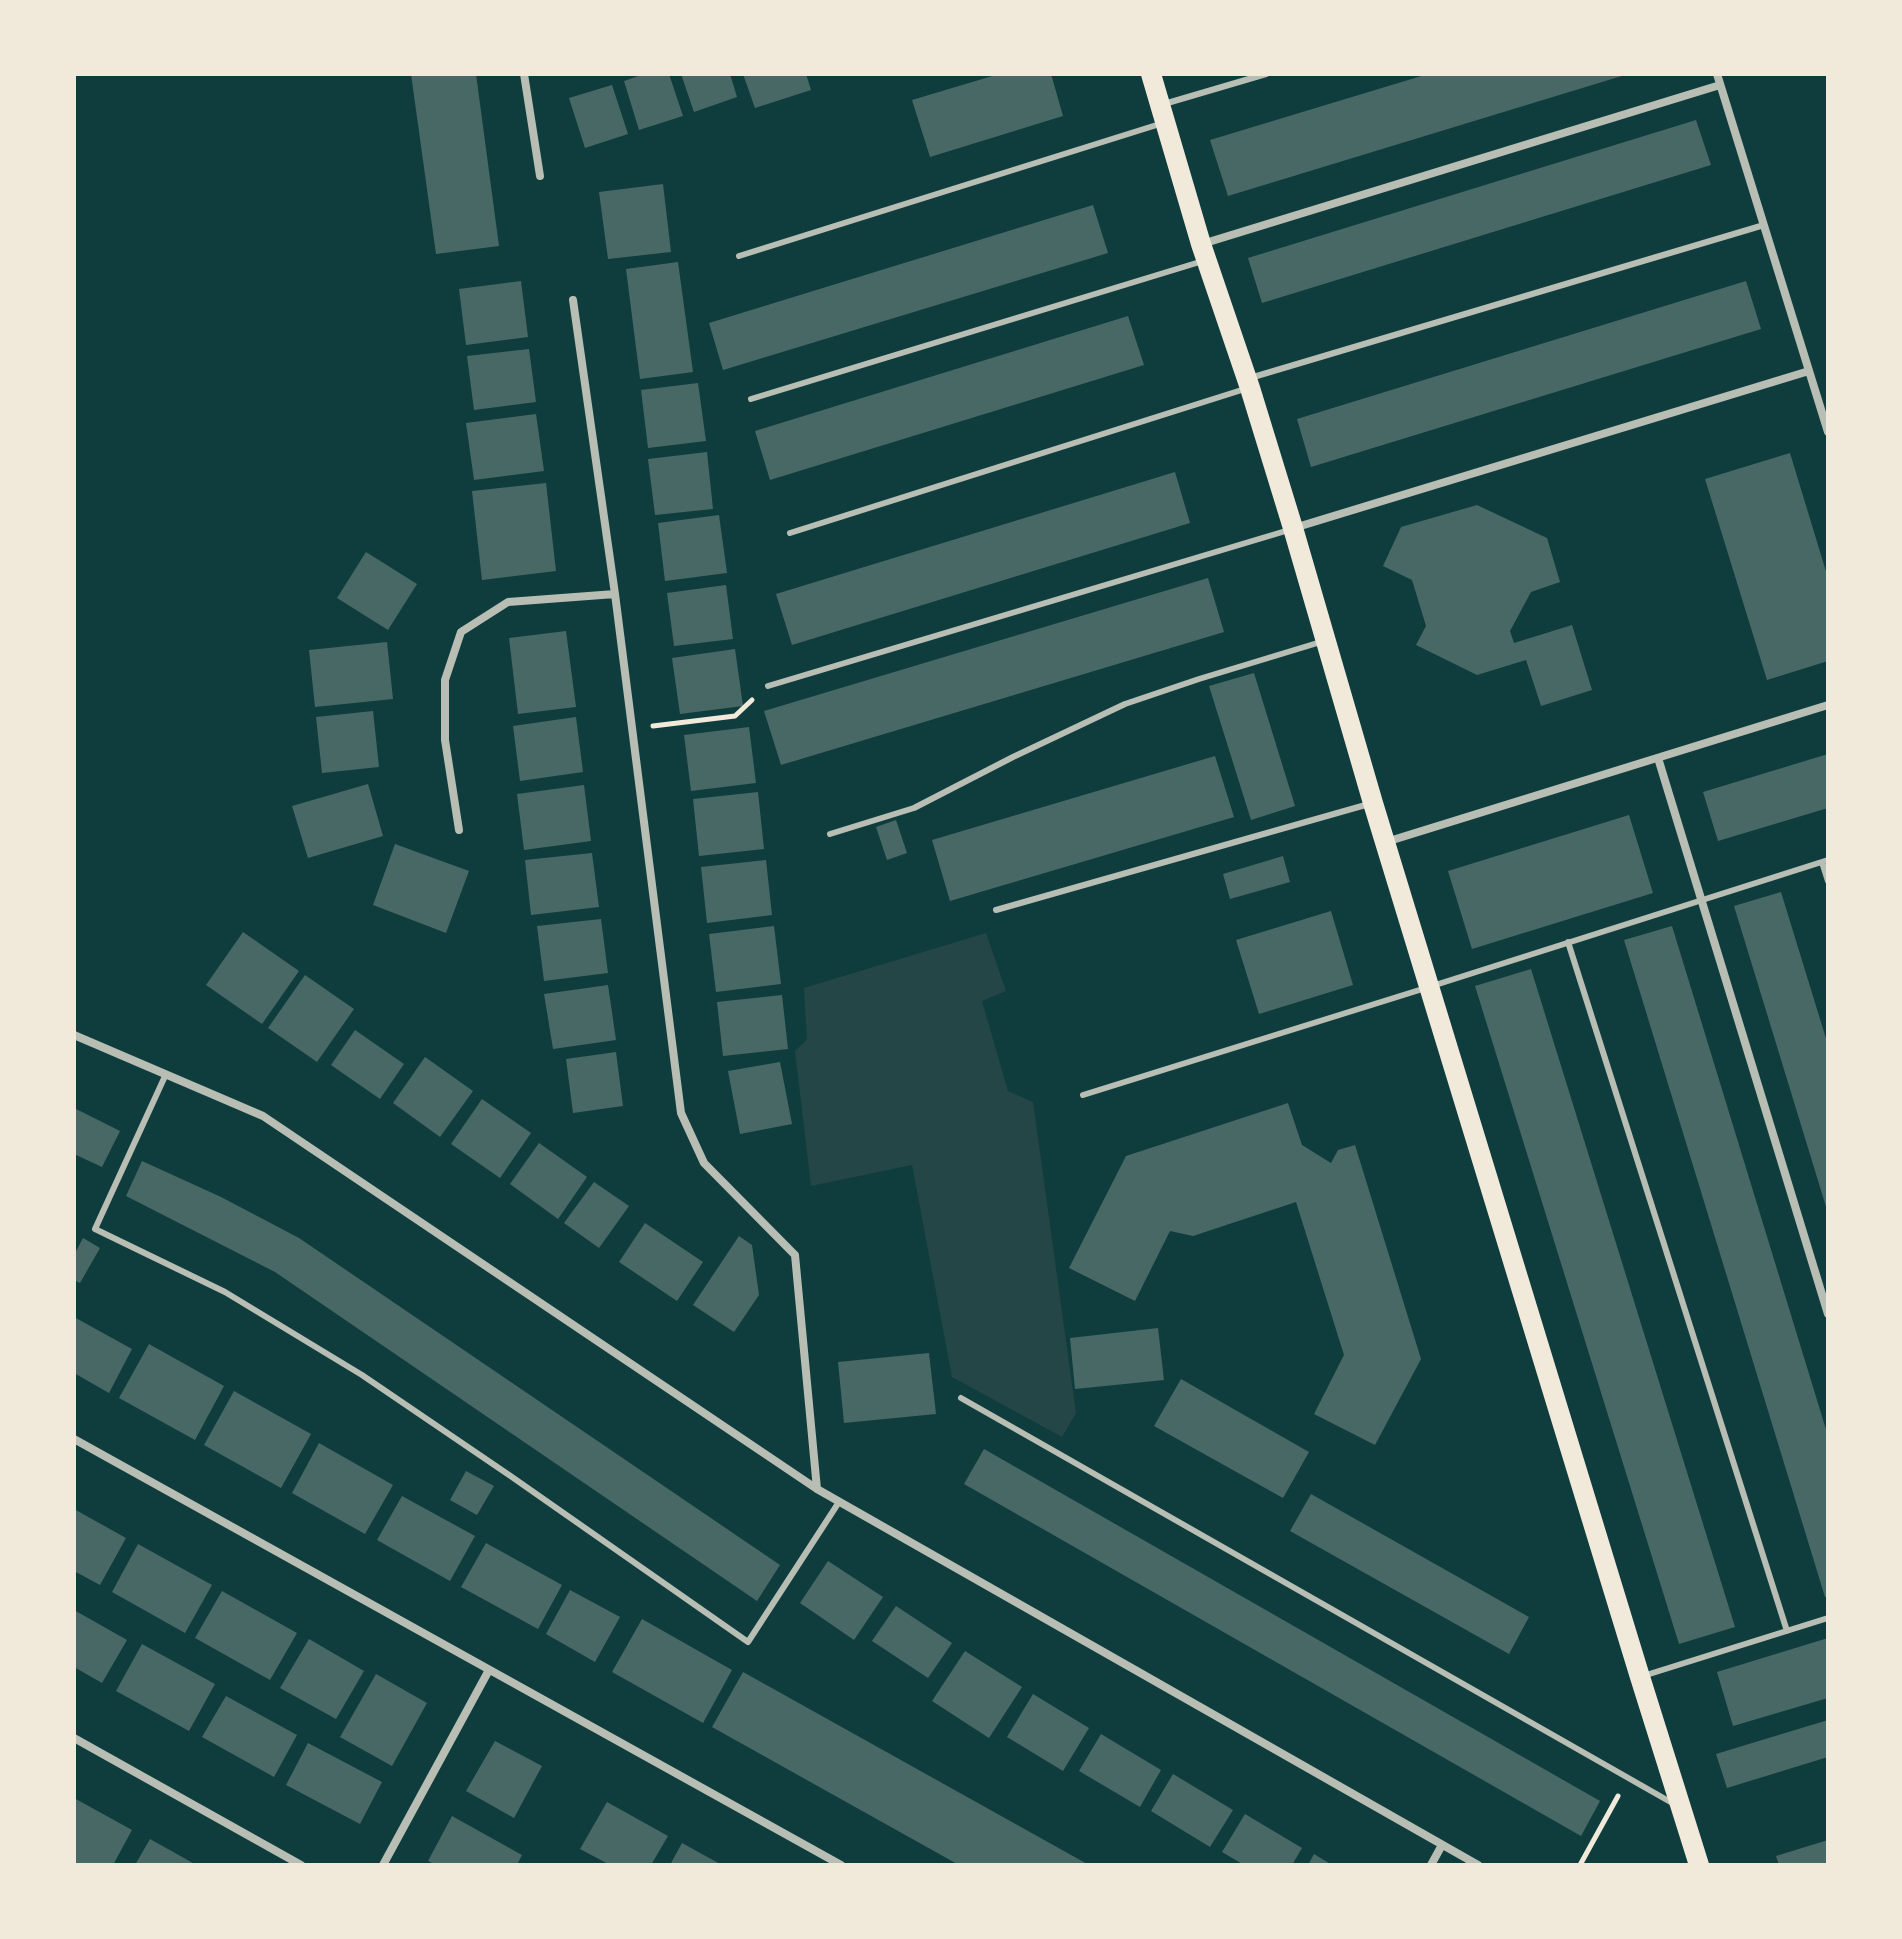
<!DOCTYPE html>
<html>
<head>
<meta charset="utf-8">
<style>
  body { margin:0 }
  #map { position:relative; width:1902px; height:1939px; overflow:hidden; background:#0f3d3e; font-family:Lato,sans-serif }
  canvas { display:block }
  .frame { position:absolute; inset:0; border:76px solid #f1e9da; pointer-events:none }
</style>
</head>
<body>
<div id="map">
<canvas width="1902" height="1939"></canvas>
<div class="frame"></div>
</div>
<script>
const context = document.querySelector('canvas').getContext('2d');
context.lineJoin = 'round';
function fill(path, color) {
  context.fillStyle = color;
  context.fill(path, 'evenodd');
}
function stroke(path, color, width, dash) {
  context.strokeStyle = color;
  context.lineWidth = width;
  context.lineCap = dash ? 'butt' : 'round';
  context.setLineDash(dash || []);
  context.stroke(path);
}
fill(new Path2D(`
  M986 933 1006 991 982 1001 1008 1091 1033 1102 1076 1413 1062 1437 952 1377 912 1165 811 1186 795 1051 807 1040 804 988Z`), '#244646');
fill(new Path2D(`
  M411 74H476L499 246 436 254Z
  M644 74H669L683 116 639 130 624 81Z
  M681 74H730L737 97 694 112Z
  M743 74H806L811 90 755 108Z
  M999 74H1051L1063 116 930 157 912 100Z
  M1428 74 1625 75 1228 196 1210 140Z
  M612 85 628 134 585 148 569 98Z
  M1696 120 1711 165 1262 303 1248 258Z
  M663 184 671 252 608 259 599 192Z
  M1093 205 1108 253 723 370 709 323Z
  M678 262 693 372 640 379 626 269Z
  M521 281 528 337 466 345 459 289Z
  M1746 281 1761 329 1311 467 1297 419Z
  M1128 316 1144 365 770 480 755 431Z
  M529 349 536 402 474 410 467 356Z
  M698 383 706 441 648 448 641 390Z
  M536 414 544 471 474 480 466 423Z
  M707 452 713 509 655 515 648 459Z
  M1790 453 1828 578V661L1767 680 1705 479Z
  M1175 472 1190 523 792 645 776 594Z
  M546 483 556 571 482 580 472 491Z
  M1477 505 1547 538 1560 582 1531 592 1510 631 1514 643 1572 625 1592 690 1541 706 1526 660 1477 675 1416 645 1426 626 1412 580 1383 566 1401 527Z
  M719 515 727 573 665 581 658 523Z
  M366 552 417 584 388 630 337 598Z
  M1208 578 1224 632 781 765 764 711Z
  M726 585 733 639 674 646 667 593Z
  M566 631 576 707 518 714 509 638Z
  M387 642 393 699 315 707 309 650Z
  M735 649 743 706 680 714 672 658Z
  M1254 673 1295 806 1251 820 1209 686Z
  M373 711 379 767 322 773 316 717Z
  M576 717 583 772 520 781 513 726Z
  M749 727 756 783 691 791 684 735Z
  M1828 754V808L1718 841 1703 792Z
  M1215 756 1234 817 950 901 932 840Z
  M368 784 383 836 308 858 292 806Z
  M584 785 591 841 524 850 517 794Z
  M758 792 764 849 699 856 693 799Z
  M1629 815 1653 893 1472 949 1448 871Z
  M896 820 907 853 887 860 876 827Z
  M395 844 469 871 446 933 373 905Z
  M592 853 599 907 531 915 525 860Z
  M1283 856 1290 882 1230 899 1223 874Z
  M766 860 772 915 707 923 701 867Z
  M1781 892 1828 1045 1827 1210 1734 906Z
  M1331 911 1353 985 1259 1014 1236 940Z
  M601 919 608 973 544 981 537 926Z
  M774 926 781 984 716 992 709 934Z
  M1672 926 1828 1436V1596L1825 1597 1624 940Z
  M243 932 299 971 262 1024 206 985Z
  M1531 969 1735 1627 1679 1644 1475 986Z
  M305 975 354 1009 317 1062 268 1028Z
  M608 985 616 1040 553 1049 544 994Z
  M782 995 788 1049 723 1056 717 1002Z
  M355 1030 404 1064 380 1099 331 1065Z
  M616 1052 623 1106 573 1113 566 1059Z
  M425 1057 473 1091 440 1137 393 1103Z
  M780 1062 792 1124 740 1134 728 1071Z
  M482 1099 531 1133 500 1178 451 1144Z
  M1288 1103 1302 1145 1331 1163 1338 1150 1355 1145 1421 1359 1375 1445 1314 1414 1344 1355 1296 1202 1193 1236 1170 1231 1135 1301 1069 1268 1126 1156Z
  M74 1108 120 1131 102 1167 74 1154Z
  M539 1143 587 1177 558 1219 510 1184Z
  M142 1161 221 1197 299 1238 780 1565 757 1601 275 1272 126 1196Z
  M594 1182 629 1206 599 1248 564 1223Z
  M645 1223 703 1262 677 1301 619 1262Z
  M739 1236 752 1245 759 1295 734 1332 693 1305Z
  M83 1238 100 1248 80 1283 74 1280V1255Z
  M74 1317 132 1349 109 1393 74 1373Z
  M1158 1328 1164 1380 1075 1389 1070 1338Z
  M149 1344 224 1386 195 1440 119 1398Z
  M929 1353 936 1414 844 1423 838 1362Z
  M1181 1379 1309 1452 1283 1498 1154 1426Z
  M234 1391 311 1434 281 1488 204 1445Z
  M319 1443 393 1485 365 1534 292 1493Z
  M984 1449 1600 1801 1581 1836 964 1484Z
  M466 1471 494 1486 477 1515 450 1500Z
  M1311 1494 1529 1617 1509 1654 1290 1531Z
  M402 1496 475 1536 450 1581 377 1540Z
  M74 1509 126 1538 100 1585 74 1571Z
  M486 1543 562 1585 538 1629 461 1587Z
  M138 1544 212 1585 185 1633 112 1592Z
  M828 1561 883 1597 854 1640 800 1603Z
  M570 1590 620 1617 595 1662 546 1634Z
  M222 1591 297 1633 270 1680 195 1638Z
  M896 1606 952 1643 928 1678 872 1641Z
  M74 1610 127 1640 102 1683 74 1667Z
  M642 1619 732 1670 703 1723 612 1672Z
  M1828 1638V1698L1733 1726 1717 1672Z
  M309 1639 364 1671 336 1719 280 1688Z
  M142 1644 215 1684 189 1731 116 1691Z
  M965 1651 1022 1687 989 1738 932 1701Z
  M743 1672 770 1687 1089 1865H959L950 1860 712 1727Z
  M376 1674 427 1703 392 1766 340 1737Z
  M1033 1694 1089 1728 1063 1771 1007 1737Z
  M226 1696 297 1735 274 1777 202 1737Z
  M1828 1720V1757L1727 1788 1716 1754Z
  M1101 1734 1161 1770 1140 1807 1079 1771Z
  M495 1741 542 1766 514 1818 466 1791Z
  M308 1743 382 1782 360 1824 286 1785Z
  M1173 1774 1233 1810 1210 1847 1151 1811Z
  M74 1798 132 1830 113 1865H78L74 1863Z
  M607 1802 668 1836 651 1865H610L580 1849Z
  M1245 1814 1302 1848 1292 1865H1244L1222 1852Z
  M452 1816 522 1855 517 1865H436L428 1861Z
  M150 1839 184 1858 196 1865H135Z
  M1828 1840V1865H1779L1776 1856Z
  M682 1843 722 1865H670Z
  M1314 1854 1332 1865H1308Z`), '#486865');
stroke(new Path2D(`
  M653 726 735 716 752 700
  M1580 1865 1618 1796`), '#f1e9da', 5);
stroke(new Path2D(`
  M1164 104 1266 74
  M739 256 1163 123
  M1250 378 1764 225
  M751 399 1203 261
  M790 533 1248 388
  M768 686 1289 530
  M830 834 914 808 1013 757 1125 704 1199 679 1324 641
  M1822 862 1828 881
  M996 910 1369 804
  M1568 942 1787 1631
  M166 1074 95 1229 225 1292 362 1375 512 1477 748 1642 839 1502
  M1083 1095 1429 987 1828 860
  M961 1398 1674 1804
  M1643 1676 1828 1618`), '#b8beb3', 6);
stroke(new Path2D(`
  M524 74 540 176
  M1717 74 1828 432
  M1202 244 1720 85
  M573 300 615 594 681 1113 704 1163 795 1255 817 1489
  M1294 528 1809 371
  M1658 758 1828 1314
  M459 830 445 740V680L461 632 508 602 615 594
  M1386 842 1828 705
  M74 1035 263 1116 817 1489 1478 1865
  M74 1439 841 1865
  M74 1738 301 1865
  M383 1865 489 1670
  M1431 1865 1442 1845`), '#b8beb3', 8);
stroke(new Path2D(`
  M1151 74 1201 244 1250 388 1293 528 1373 803 1640 1677 1699 1865`), '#f1e9da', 20);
</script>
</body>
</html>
